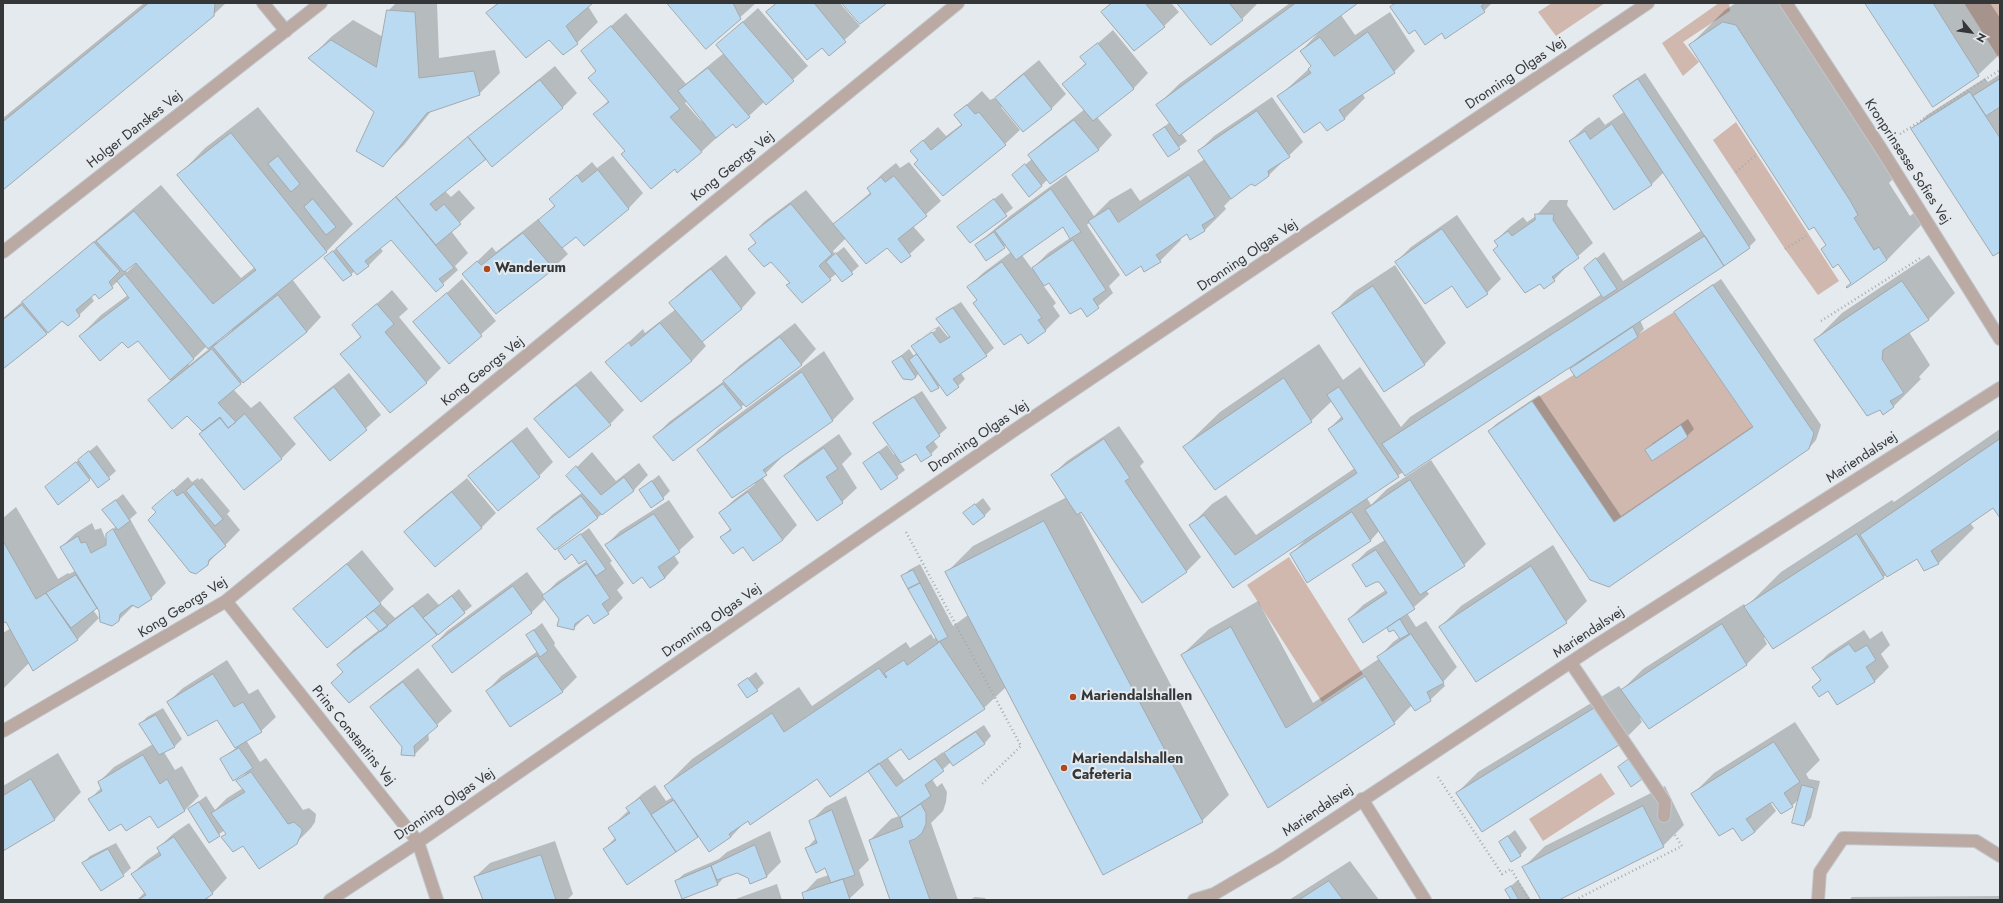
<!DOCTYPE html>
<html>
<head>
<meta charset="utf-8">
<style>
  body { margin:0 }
  #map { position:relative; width:2003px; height:903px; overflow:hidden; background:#e4eaee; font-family:Jost,sans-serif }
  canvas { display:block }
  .frame { position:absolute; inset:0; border:4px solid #343638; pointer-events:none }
  .north { position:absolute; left:1951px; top:12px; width:40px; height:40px; -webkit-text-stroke:3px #e4eaee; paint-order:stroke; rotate:119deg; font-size:11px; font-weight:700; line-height:16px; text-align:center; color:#343638 }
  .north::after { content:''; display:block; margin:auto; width:14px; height:18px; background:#343638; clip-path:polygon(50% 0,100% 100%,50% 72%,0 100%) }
</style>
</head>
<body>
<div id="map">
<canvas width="2003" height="903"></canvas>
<div class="frame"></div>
<div class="north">N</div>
</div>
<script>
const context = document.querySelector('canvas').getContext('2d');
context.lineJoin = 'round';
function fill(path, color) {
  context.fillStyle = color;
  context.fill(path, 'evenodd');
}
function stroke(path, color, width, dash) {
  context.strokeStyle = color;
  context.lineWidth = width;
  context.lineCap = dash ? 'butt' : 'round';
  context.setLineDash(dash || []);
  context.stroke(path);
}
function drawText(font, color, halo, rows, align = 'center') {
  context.font = font + ' Jost,sans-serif';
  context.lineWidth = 4;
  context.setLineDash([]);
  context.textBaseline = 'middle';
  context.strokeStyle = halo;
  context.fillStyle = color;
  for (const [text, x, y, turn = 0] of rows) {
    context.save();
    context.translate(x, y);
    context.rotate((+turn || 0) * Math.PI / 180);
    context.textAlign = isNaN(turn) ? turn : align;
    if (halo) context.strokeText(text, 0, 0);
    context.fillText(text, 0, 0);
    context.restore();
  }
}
fill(new Path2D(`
  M1552 3H1605L1556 36 1538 12Z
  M1719 3H1729L1730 11 1683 42 1699 62 1683 76 1662 43Z
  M1964 3H2000V60Z
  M1736 122 1839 281 1818 295 1785 249 1713 140Z
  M1674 312 1753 427 1614 522 1532 401Z
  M1289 557 1363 674 1322 702 1247 585Z
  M1601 773 1615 794 1543 841 1529 819Z`), '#d0b8af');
fill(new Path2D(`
  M144 3H226L213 15 3 188V118Z
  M396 3H437L439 58 495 50 500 73 479 94 432 110 404 145 382 166 375 112 310 58 331 37 353 20 383 37 388 11Z
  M498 3H591L588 6 598 22 577 43 549 38 487 13Z
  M668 3H756L706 48Z
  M776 3H840L860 26 829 54 822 46 767 12Z
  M1111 3H1171L1179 12 1164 26 1102 12Z
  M1179 3H1256L1257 4 1242 19 1211 44Z
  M1290 3H1357L1341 15 1355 35 1390 12 1415 51 1394 72 1362 93 1365 98 1344 119 1320 120 1279 96 1312 66 1301 51 1320 31 1181 133 1187 141 1168 155 1154 135 1170 122 1157 106 1179 84Z
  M1396 3H1492L1484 11 1442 32 1415 29 1391 8Z
  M1736 3H1779L1885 166 1893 179 1889 183 1910 216 1914 213 1922 224 1887 260 1827 245 1690 45 1725 10Z
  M1866 3H1990L2000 18V54L1978 75Z
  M758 8 808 66 766 104 764 102 737 127 733 123 701 152 675 168 626 151 595 114 609 100 597 71 582 51 626 13 686 84 724 53 717 45ZM687 101 702 120 701 121 685 103Z
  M1113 30 1148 73 1134 88 1097 117 1112 135 1098 150 1048 179 1041 186 1013 175 1032 159 1029 155 1044 141 1085 109 1064 84 1086 63 1082 57Z
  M1039 60 1066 94 1052 108 1024 130 1003 106 1001 107 1020 130 1005 144 919 160 911 151 938 127 946 136 962 124 955 115 982 91 990 100 994 98 995 99 1010 84Z
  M555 66 577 93 563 107 493 165 487 158 445 191 451 197 459 190 475 208 451 231 468 253 455 266 458 270 436 290 391 239 380 248 383 251 369 265 357 274 355 271 344 280 325 258 412 183Z
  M1645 73 1756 240 1749 247 1640 320 1644 329 1637 336 1571 369 1579 361 1403 472 1367 498 1371 505 1387 489 1431 460 1486 544 1464 565 1426 590 1429 594 1407 613 1416 627 1426 621 1457 667 1443 682 1445 686 1430 700 1412 705 1394 723 1268 806 1182 655 1209 629 1258 601 1313 703 1380 658 1379 657 1393 642 1400 637 1394 628H1388L1391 624 1349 619 1363 605 1386 590 1380 582 1353 565 1367 551 1385 540 1379 531 1371 540 1307 581 1291 554 1306 539 1234 586 1191 525 1212 504 1226 495 1256 535 1355 468 1329 429 1342 416 1332 401 1311 421 1215 488 1184 447 1220 412 1319 344 1343 380 1360 367 1401 427 1410 417 1602 294 1585 268 1604 252 1623 281 1702 230 1664 172 1651 185 1570 141 1585 127 1599 117 1605 125 1624 112 1614 96 1621 89Z
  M2000 74V251L1912 130 1927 115 1985 78 1988 82Z
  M1272 97 1303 142 1269 175 1255 185 1251 183 1235 195 1224 206 1226 209 1205 230 1191 239 1188 233 1180 238 1181 240 1160 261 1141 265 1090 222 1087 225 1120 275 1109 286 1113 293 1088 315 1082 306 1049 282 1043 285 1056 303 1053 306 1060 316 1045 331 1021 332 978 300 968 287 983 273 1011 252 1006 245 987 259 976 245 1010 216 1066 175 1094 216 1110 200 1131 188 1140 201 1205 159 1199 151 1214 136ZM1063 226 1070 238 1048 253 1032 269 1022 255Z
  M258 107 353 224 327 251 292 279 321 317 307 332 233 389 251 408 260 401 296 444 282 458 203 431 188 415 149 400 171 380 138 340 123 341 80 336 101 315 128 295 118 281 99 298 95 293 91 296 94 301 79 315 62 320 3 368V318L161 185 241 278 255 267 179 175 205 148ZM134 263 135 264 127 272 125 270ZM231 329 232 330 227 335 217 343 215 341ZM207 346 209 349 189 365 188 364Z
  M613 156 643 193 629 208 584 244 577 235 562 247 568 254 553 268 496 313 464 274 492 247 496 252 538 219 539 221 555 205 550 199 592 162 597 168Z
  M909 162 941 201 913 226 925 240 901 262 887 246 846 238 833 251 835 254 844 247 859 266 842 281 836 274 802 301 788 285 791 282 771 260 749 249 756 242 751 235 765 221 806 190 834 224 871 192 868 188 882 174 896 163 900 168Z
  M1002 193 1013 208 970 242 966 220Z
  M1550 200H1568L1567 205 1593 243 1568 265 1554 280 1540 282 1494 250 1498 246 1495 241 1510 227 1523 217 1527 222 1536 216Z
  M1457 215 1501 279 1487 293 1396 262 1411 247Z
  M726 255 756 293 742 308 702 341 706 346 692 361 607 362 643 329 645 333 676 309 671 303 685 288Z
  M1929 255 1955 293 1929 319 1909 332 1930 365 1919 377 1921 379 1894 406 1883 413 1815 340 1842 313Z
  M1395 265 1446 343 1425 364 1384 391 1333 313 1354 292Z
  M462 279 496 321 449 363 414 323Z
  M1721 279 1821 425 1816 440 1809 448 1591 579 1489 431 1496 424 1539 395 1621 516 1753 426 1675 312 1683 305Z
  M392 290 408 309 399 317 441 368 427 382 390 411 342 354 361 336 353 325Z
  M961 302 994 348 986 355 961 373 965 379 958 386 940 385 938 387 919 373 916 377 893 362 909 349 914 356 917 352 913 346 919 339V342L936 330 935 328 920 339 939 326 948 337 950 335 937 319 945 312Z
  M795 323 816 349 802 364 746 406 745 404 741 407 654 437 669 422 724 381 739 366Z
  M824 351 854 399 833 420 787 452 762 477 797 525 783 540 743 546 722 537 731 528 720 513 735 499 755 484 698 450 719 429Z
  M591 371 624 410 610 424 535 419 550 404Z
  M349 373 381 415 330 460 295 419 310 404Z
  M922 391 947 428 933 440 938 447 931 454 917 452 900 463 905 470 881 489 864 463 887 445 894 455 895 454 875 423 882 416Z
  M1688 419 1694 429 1687 436 1646 450 1653 443Z
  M1119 426 1144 462 1140 466 1201 557 1186 572 1078 509 1229 795 1202 821 1006 687 984 708 902 747 887 757 904 780 943 752 944 754 952 746 984 725 991 736 984 744 951 762 932 779 937 787 942 783 947 792 946 802 943 811 931 823 958 900H891L870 840 891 819 899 816 873 768 818 778 745 822 731 837 699 835 627 884 604 849 616 837 610 828 629 810 628 808 642 794 655 785 666 801 673 797 665 786 692 759 799 687 812 706 906 642 910 648 931 634 934 639 936 637 902 577 909 570 920 564 953 626 968 615 946 573 973 546 1067 497 1052 475 1067 461Z
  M527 427 553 462 539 476H470L484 462Z
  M2000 429V516L1993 507 1970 523 1974 528 1939 563 1924 570 1917 558 1883 577 1765 637 1764 638 1767 644 1746 665 1641 717 1640 718 1642 722 1621 743 1457 793 1478 772 1619 686 1622 690 1643 669 1744 604 1746 607 1781 572 1892 500 1894 502Z
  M839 434 852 454 842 464 857 488 842 502 785 476 800 462Z
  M97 445 116 471 99 486 92 477 59 503 46 487Z
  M592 452 616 481 639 463 648 475 634 490 597 518 538 529 552 515 583 492 568 476Z
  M659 475 670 491 663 498 640 490Z
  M188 477 192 482 198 478 199 480 202 478 230 511 227 514 240 530 207 564 153 508Z
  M467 478 496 513 482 527 435 565 405 532 420 517Z
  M123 494 137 513 130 519 166 583 151 598 134 605 115 624H107L101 621 98 606 93 610 99 618 78 639 33 669 30 662 3 689V633L11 628 7 620 3 622V518L16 507 58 579 68 573 69 574 75 571 61 547 76 533 92 523 95 530 101 528 106 540 107 539V535L116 526 103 510Z
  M983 498 991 509 984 516 965 513Z
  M669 500 694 537 674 555 679 563 665 578 643 576 606 545 620 531Z
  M589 528 612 561 610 563 624 583 617 590 623 598 608 613 594 622 588 614 573 629 560 619 545 599 532 612 452 671 433 646 447 631 527 572 544 595 557 582 587 561 572 553 559 550Z
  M1553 545 1587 601 1566 622 1440 627 1461 606Z
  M362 550 394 589 380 603 395 618 428 593 439 605 459 589 472 606 349 702 332 683 344 671 339 665 353 650 379 630 367 617 373 612 294 609Z
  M542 623 555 643 554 645 577 677 563 691 511 726 487 691 501 676 538 651 527 635Z
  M1864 630 1870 639 1882 631 1890 645 1881 654 1889 667 1874 682 1828 690 1813 687 1821 679 1814 668 1828 654Z
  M227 660 249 694 258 689 276 717 261 731 246 740 260 762 266 758 303 810 309 808 316 814 315 822 311 828 296 843 243 845 223 837 227 833 225 830 209 841 189 809 206 796 215 810 227 798 243 788 238 781 246 773 221 760 236 748 217 719 168 702 183 688Z
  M418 668 452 711 428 733 429 740 414 755 403 746 371 707 386 693Z
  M756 672 764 683 757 690 739 685Z
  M163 708 182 739 175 746 164 752 175 770 182 766 199 796 185 810 150 815 122 823 90 799 102 787 99 782 114 767 153 744 140 724 147 717Z
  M1795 722 1820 760 1806 774 1809 779 1820 781 1811 818 1804 825 1800 798 1792 806 1772 801 1770 802 1776 811 1755 832 1742 839 1733 827 1693 794 1714 773Z
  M58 753 81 792 55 819 3 849V786Z
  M1665 786 1684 825 1663 846 1557 900H1542L1524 867 1545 846Z
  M846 796 869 860 859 870 864 885 848 900H805L803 894 817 879 829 875 826 867 807 848 816 838 811 821 825 807Z
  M189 823 227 878 206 900H137L145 892 132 874 147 860 160 851 158 848 173 834Z
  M1515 830 1527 848 1520 855 1500 842Z
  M770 831 781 862 767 876 751 882 749 877 737 872 725 876 718 884 683 897 676 881 684 874 719 859 727 852Z
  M555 841 573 894 567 900H484L475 877 490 863Z
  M116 843 131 868 123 875 83 863 90 856Z
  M1350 861 1379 900H1289Z
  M1518 880 1531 900H1513L1506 890Z
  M777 884 782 900H733Z
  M2000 896V900H1849L1852 897Z
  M975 897 985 898 986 900H970Z`), '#0003');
const building = new Path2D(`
  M149 3H215L214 16 3 190V122Z
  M499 3H593L566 26 578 44 563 55 549 40 526 58 486 13Z
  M667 3H733L741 19 706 49Z
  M777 3H814L846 42 829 56 822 48 807 60 766 12Z
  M842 3H887L860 24Z
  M1112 3H1145L1165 27 1134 51 1101 12Z
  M1177 3H1229L1243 20 1211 45Z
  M1296 3H1358L1179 136 1156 105Z
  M1396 3H1485L1481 6 1485 12 1445 39 1442 33 1425 45 1415 30 1409 34 1390 7Z
  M1865 3H1933L1979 76 1933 107Z
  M387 10 415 12 419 78 474 71 480 95 427 113 383 167 356 151 374 112 308 58 331 40 376 67Z
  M743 22 794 81 766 105 716 45Z
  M1723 22 1736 25 1851 202 1858 215 1854 218 1874 250 1879 247 1887 260 1847 288 1846 287 1851 283 1838 264 1833 268 1821 249 1826 245 1814 227 1809 230 1689 45Z
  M611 26 680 109 670 117 702 152 677 173 675 169 651 189 621 154 625 151 593 114 609 102 588 78 596 71 581 51Z
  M1368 32 1395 73 1339 110 1345 119 1327 131 1320 122 1304 133 1277 96 1311 73 1308 69 1311 66 1300 51 1320 37 1334 56Z
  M1098 43 1134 89 1093 121 1062 84 1086 64 1080 57Z
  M708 68 750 117 736 128 733 124 716 138 678 91Z
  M1024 74 1052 109 1023 132 995 98Z
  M1638 79 1750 248 1724 266 1613 96Z
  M2000 79V107L1986 116 1973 96Z
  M540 80 563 108 492 167 468 137Z
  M1970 92 2000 138V252L1993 256 1911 129Z
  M967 105 975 114 979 112 1006 145 943 196 914 164 918 160 910 151 923 140 931 150 962 125 954 115Z
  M1257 111 1290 157 1268 171 1269 176 1255 186 1251 184 1231 199 1198 151Z
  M1074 120 1099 150 1050 184 1028 155Z
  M1612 124 1652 185 1614 210 1569 141 1585 131 1590 139Z
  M1165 127 1180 149 1168 157 1153 135Z
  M231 133 327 252 208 349 136 263 124 272 96 241 134 211 213 304 256 270 177 175Z
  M468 137 486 159 430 204 436 211 444 204 461 224 436 245 396 197Z
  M278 156 300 184 291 192 268 164Z
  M1025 164 1042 186 1029 197 1012 175Z
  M598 170 629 209 584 246 576 237 562 248 538 220 555 206 549 199 577 175 582 182Z
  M1189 175 1215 217 1202 225 1205 231 1190 240 1187 234 1156 255 1161 262 1144 272 1141 266 1126 276 1088 221 1109 208 1118 222Z
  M894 176 927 216 898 239 911 256 901 263 887 248 866 264 833 224 871 194 867 188 881 177 885 182Z
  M1051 189 1081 232 1070 239 1063 227 1016 260 995 231Z
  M396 197 454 268 439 279 444 285 436 292 391 240 365 261 369 266 357 275 336 249Z
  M313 199 336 227 326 235 304 207Z
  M994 199 1007 216 970 243 957 227Z
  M791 204 832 254 819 266 831 280 802 303 786 285 790 283 771 262 764 267 748 249 756 243 750 235Z
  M1535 214H1554L1553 220 1579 258 1552 277 1555 281 1544 289 1540 284 1525 293 1493 250 1498 246 1494 241 1508 231 1512 236 1535 220Z
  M1442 229 1488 294 1467 308 1452 286 1425 304 1395 262Z
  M994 232 1005 248 986 261 975 245Z
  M523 233 554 269 496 314 462 274 477 261 481 265Z
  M1705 236 1724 266 1405 476 1382 444Z
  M1073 240 1106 290 1093 299 1099 308 1087 317 1081 308 1070 314 1049 283 1044 286 1032 268Z
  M94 242 120 271 109 282 113 288 99 299 95 294 76 310 80 316 68 326 62 321 48 333 22 302Z
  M333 251 352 275 343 281 324 258Z
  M836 253 853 274 842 282 826 262Z
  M1596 258 1617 289 1603 298 1584 268Z
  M1002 262 1042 318 1038 320 1046 331 1028 344 1021 334 1004 345 973 303 977 300 967 287Z
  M711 269 742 309 702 342 669 303Z
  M125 274 194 359 170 380 138 341 128 348 122 342 100 361 79 336 129 298 117 281Z
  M1902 281 1929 320 1883 350 1882 359 1904 393 1890 401 1894 407 1883 415 1880 410 1867 416 1814 340Z
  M1713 285 1814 433 1809 449 1609 587 1590 580 1488 431 1532 401 1614 522 1753 427 1674 312Z
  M1373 286 1425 365 1384 392 1332 313Z
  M447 293 482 336 449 364 413 322Z
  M278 295 307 332 243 383 213 347Z
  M377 304 394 324 385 332 427 383 390 413 340 354 361 337 352 325Z
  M22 305 47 334 3 369V320Z
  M953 308 987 356 953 379 959 387 947 396 911 346 932 332 940 343 950 337 936 319Z
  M660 323 692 361 641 402 605 362 629 342 631 346Z
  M1633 327 1638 337 1576 378 1570 369Z
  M780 337 802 365 746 407 723 381Z
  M212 349 241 384 218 403 236 422 228 428 220 417 202 431 187 416 172 429 148 400Z
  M917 354 939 388 931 392 909 360Z
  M902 356 916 377 912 380 903 379 892 362Z
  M802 372 833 421 763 470 767 475 732 498 697 450Z
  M1284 378 1312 422 1215 490 1183 447Z
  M723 384 742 408 673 461 653 437Z
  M576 385 611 425 569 458 534 419Z
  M334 387 367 430 330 461 294 418Z
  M1339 387 1399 477 1233 588 1189 525 1204 515 1235 555 1357 473 1328 429 1343 419 1327 395Z
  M914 397 940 436 926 447 932 455 921 462 916 454 901 463 873 423Z
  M245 414 282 459 244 490 199 434 220 418 228 428Z
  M1681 425 1688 437 1652 461 1645 450Z
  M1104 439 1130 478 1125 481 1187 572 1142 603 1081 512 1077 515 1051 475Z
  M2000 439V518L1993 508 1931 551 1939 564 1924 571 1917 559 1887 577 1860 535Z
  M512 441 540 477 498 511 468 476Z
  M824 448 838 469 826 477 843 503 817 521 784 476Z
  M89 451 110 479 98 488 78 460Z
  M879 452 898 478 881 490 863 463Z
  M76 462 90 480 58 505 45 487Z
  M576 466 601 495 624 477 634 491 602 515 566 476Z
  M1410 480 1465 566 1420 595 1365 510Z
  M652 481 664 499 651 508 639 490Z
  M194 484 223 519 215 526 186 491Z
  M173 490 177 496 183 492 226 546 209 560 208 565 196 574 190 572 148 520 156 512 152 508Z
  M452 492 482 528 435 567 404 532Z
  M748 492 783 540 753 561 743 547 733 554 720 537 731 530 719 513Z
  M581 496 598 518 555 550 537 529Z
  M116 500 130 521 118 530 102 510Z
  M975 504 985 516 973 525 963 513Z
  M1352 512 1371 541 1307 583 1290 554Z
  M654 514 680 552 658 567 665 578 650 588 642 577 633 584 605 545Z
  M1044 521 1203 822 1103 875 945 572Z
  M113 529 152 599 138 608 132 605 120 614 119 621 112 626 100 622 99 611 60 547 78 536 81 543 86 542 91 553 106 545V534Z
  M581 534 606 569 596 576 585 560 579 564 572 554 565 560 558 550Z
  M1857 534 1884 578 1773 649 1744 607Z
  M3 541 36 599 46 593 78 640 33 671 6 622 3 623Z
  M1376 550 1415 609 1363 643 1348 619 1387 593 1379 582H1376L1366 587 1352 565Z
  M347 564 381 604 327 648 293 609Z
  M587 564 610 598 602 604 609 614 594 624 588 615 575 624 574 630 557 626 559 619 542 596Z
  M1531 566 1567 623 1476 682 1439 627Z
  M913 570 920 583 908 589 901 576Z
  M76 575 97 608 71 628 46 593Z
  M920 583 948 637 938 642 908 589Z
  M513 586 532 613 452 673 432 646Z
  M452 596 465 613 438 635 423 618Z
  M413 606 437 635 349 703 331 683 343 672 337 665Z
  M374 611 388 626 380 632 366 617Z
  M1400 619 1409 634 1400 639 1394 630 1389 632 1387 628Z
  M1722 624 1747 665 1649 729 1621 690Z
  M1231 627 1286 728 1365 676 1395 724 1268 808 1181 655Z
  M534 630 548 651 540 657 526 635Z
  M1411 634 1444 683 1427 692 1431 701 1415 711 1377 657Z
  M940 642 985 709 909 760 901 749 830 797 817 779 750 825 748 821 729 834 731 837 709 852 664 786 772 713 784 732 879 668 886 678 887 677 884 673 904 660 907 665Z
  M1849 644 1855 652 1867 645 1876 660 1866 667 1875 682 1837 705 1828 691 1819 697 1812 687 1821 680 1812 668Z
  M537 656 563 692 510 727 486 691Z
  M213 674 234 707 243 702 262 732 235 748 217 720 188 736 167 702Z
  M748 678 758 691 747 698 738 685Z
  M403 682 438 726 414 746 415 756 401 755 402 747 370 707Z
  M1598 706 1622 743 1482 832 1456 793Z
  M156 715 175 747 159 755 139 724Z
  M976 732 985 744 953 766 944 753Z
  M1774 742 1800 782 1784 793 1793 807 1781 814 1772 802 1746 819 1755 832 1742 841 1733 828 1719 836 1691 794Z
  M239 748 253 768 233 781 220 759Z
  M143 755 160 784 167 779 185 811 158 828 150 816 126 831 121 824 109 831 88 799 102 791 98 782Z
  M935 759 944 771 925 785 931 796 900 818 868 771 879 763 896 786Z
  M1629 759 1642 779 1631 787 1618 767Z
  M251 772 288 824 294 822 302 829V832L297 844 259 869 243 846 233 852 221 837 226 834 211 813 245 792 236 781Z
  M31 779 55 820 3 851V796Z
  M1802 785 1814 788 1804 826 1792 823Z
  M640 798 676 852 627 885 603 849 616 840 608 828 630 813 626 808Z
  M674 800 698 837 676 852 651 815Z
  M199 802 220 836 209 843 188 809Z
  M921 804 926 813V824L922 833 915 839 909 841 930 900H890L869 840 903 827 900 818Z
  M1643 806 1664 847 1559 900H1541L1522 867Z
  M832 810 855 875 831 883 825 868 816 873 805 848 817 843 809 821Z
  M1508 836 1521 856 1511 862 1499 842Z
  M174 837 213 894 204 900H138L146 895 131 874 161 855 157 848Z
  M755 845 767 877 750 884 748 878 737 873 717 880 711 866Z
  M108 849 124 876 101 891 82 863Z
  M541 855 556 900H483L474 877Z
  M711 866 718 885 682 899 675 881Z
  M843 879 850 900H804L802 893Z
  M1329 881 1343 900H1299Z
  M1511 886 1519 900H1511L1505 890Z`);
fill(building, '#badaf1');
stroke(building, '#a3a9ad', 1);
const service = new Path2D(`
  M1571 663 1665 802 1664 816
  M1362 799 1425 900
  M1818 900 1820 872 1843 838 1976 841 2000 856`);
const minor = new Path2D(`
  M263 3 286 31
  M1786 3 1880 147 2000 339
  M3 252 321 3
  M226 601 418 842 437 900
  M3 731 226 601 958 3
  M330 900 418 842 1016 429 1648 3
  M1194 900 1214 894 1277 857 1595 646 2000 388`);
stroke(service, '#c1c6ca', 14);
stroke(minor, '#c1c6ca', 14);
stroke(new Path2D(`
  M1900 134 2000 70
  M1736 172 1756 155
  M1785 249 1806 236
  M1821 321 1922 257
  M906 532 1021 746 982 784
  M1438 777 1502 874 1511 869 1529 900
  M1575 900 1682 846 1675 835`), '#a5aaad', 2.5, [1, 3]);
stroke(service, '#bbaaa4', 12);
stroke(minor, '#bbaaa4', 12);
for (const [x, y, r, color] of [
  [487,269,4,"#af481f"],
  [1073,697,4,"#af481f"],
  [1064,768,4,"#af481f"]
]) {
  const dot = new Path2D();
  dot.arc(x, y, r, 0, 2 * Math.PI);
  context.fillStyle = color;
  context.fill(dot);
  stroke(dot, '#e4eaee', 1.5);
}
drawText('14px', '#343638', '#e4eaee', [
  ["Dronning Olgas Vej",1516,74,-34],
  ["Holger Danskes Vej",135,130,-38],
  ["Kronprinsesse Sofies Vej",1907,162,57],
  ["Kong Georgs Vej",733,167,-39],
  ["Dronning Olgas Vej",1248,256,-34],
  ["Kong Georgs Vej",483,372,-39],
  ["Dronning Olgas Vej",979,437,-34],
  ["Mariendalsvej",1862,458,-33],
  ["Kong Georgs Vej",183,608,-32],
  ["Dronning Olgas Vej",712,621,-35],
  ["Mariendalsvej",1589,633,-33],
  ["Prins Constantins Vej",353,736,51],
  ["Dronning Olgas Vej",445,805,-34],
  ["Mariendalsvej",1318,811,-34]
]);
drawText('bold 14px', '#343638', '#e4eaee', [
  ["Wanderum",495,269],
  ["Mariendalshallen",1081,697],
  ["Mariendalshallen",1072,760],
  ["Cafeteria",1072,776]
], 'left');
</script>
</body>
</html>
